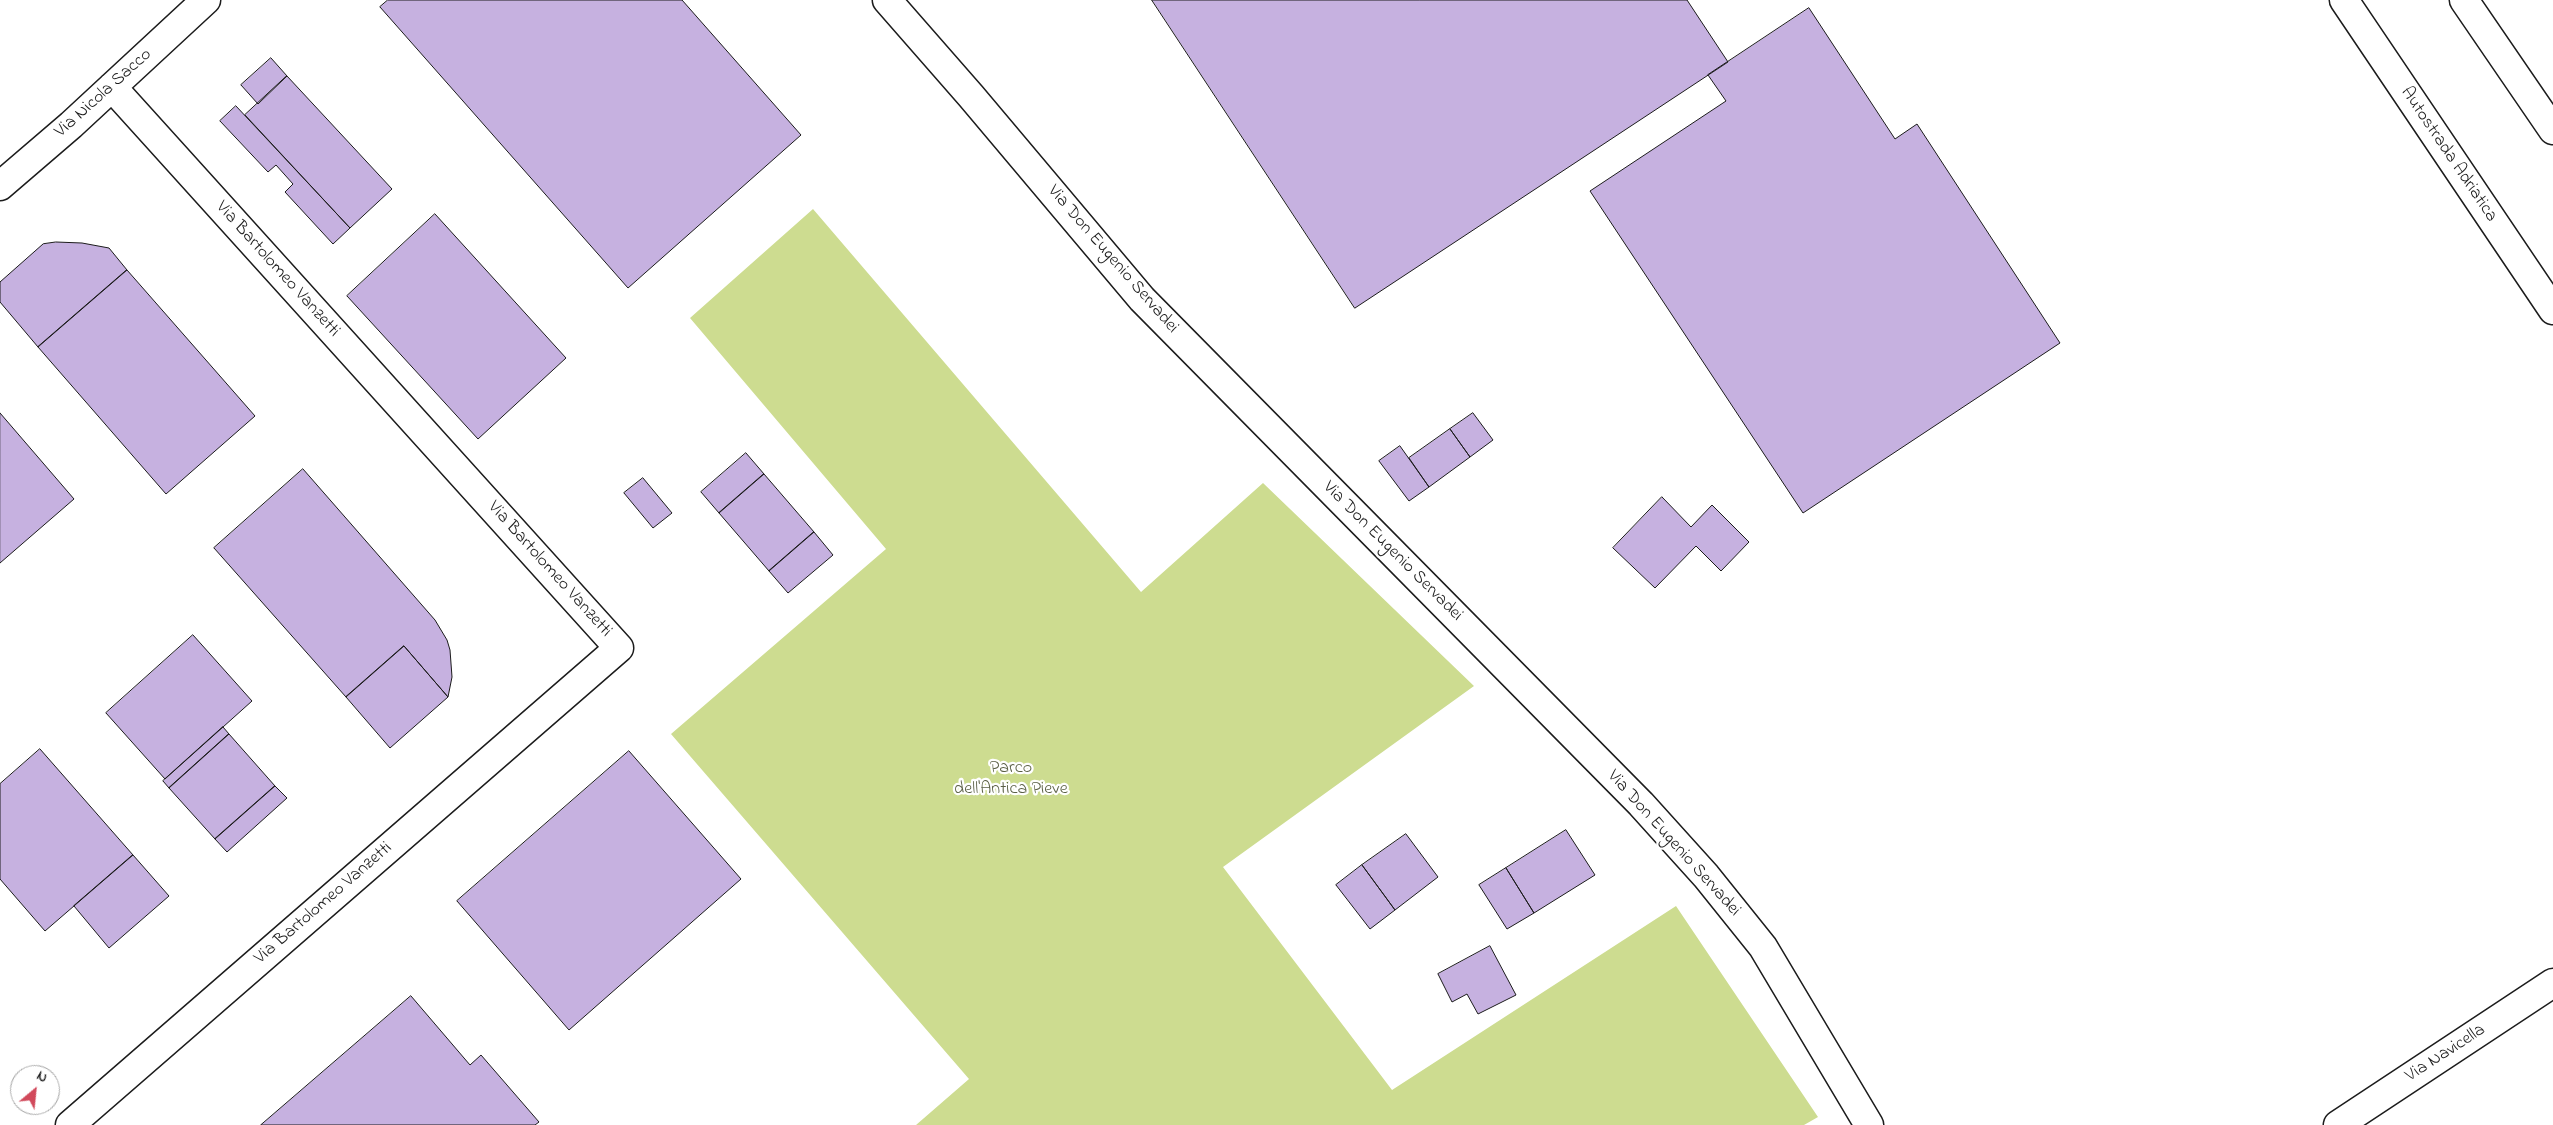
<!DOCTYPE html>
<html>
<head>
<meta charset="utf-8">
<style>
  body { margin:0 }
  #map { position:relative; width:2553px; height:1125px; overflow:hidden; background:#fff; font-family:"Indie Flower",sans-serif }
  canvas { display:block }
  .north { position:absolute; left:10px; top:1065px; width:50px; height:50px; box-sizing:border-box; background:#fff; border:1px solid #a4a4a4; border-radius:50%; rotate:28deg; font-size:14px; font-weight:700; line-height:20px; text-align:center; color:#1c1c1c }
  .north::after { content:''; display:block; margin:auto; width:18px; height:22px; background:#d1495b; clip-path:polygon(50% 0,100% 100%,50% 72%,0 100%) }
</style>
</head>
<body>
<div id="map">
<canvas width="2553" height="1125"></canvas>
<div class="north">N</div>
</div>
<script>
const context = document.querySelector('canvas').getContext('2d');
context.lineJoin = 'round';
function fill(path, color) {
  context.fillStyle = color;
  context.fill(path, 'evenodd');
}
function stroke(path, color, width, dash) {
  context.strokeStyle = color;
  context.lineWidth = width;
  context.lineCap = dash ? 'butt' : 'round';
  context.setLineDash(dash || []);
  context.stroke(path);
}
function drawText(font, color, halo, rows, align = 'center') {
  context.font = font + ' "Indie Flower",sans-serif';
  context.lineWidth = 4.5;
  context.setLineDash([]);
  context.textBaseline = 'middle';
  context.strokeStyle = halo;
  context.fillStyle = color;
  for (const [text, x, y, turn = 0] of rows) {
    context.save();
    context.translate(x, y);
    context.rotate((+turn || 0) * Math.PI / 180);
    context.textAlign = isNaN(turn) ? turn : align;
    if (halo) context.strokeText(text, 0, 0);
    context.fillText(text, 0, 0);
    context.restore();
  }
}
fill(new Path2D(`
  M813 209 1141 592 1263 483 1474 686 1223 867 1392 1090 1676 906 1818 1117 1804 1125H916L969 1079 671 734 886 549 690 318Z`), '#cddc90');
const building = new Path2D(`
  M388 0H682L801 135 628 288 380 7Z
  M1152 0H1687L1728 62 1355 308Z
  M1809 8 1895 139 1917 124 2060 343 1803 513 1590 191 1726 101 1708 75Z
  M271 58 287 76 258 104 241 85Z
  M287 76 392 189 350 228 245 115Z
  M236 106 350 228 333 244 285 192 293 184 276 165 268 172 220 121Z
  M435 214 566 358 478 439 347 296Z
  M56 242 82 243 109 248 127 270 38 347 0 302V282L43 244Z
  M127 270 255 416 166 494 38 347Z
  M0 413 74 499 0 563Z
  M1473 413 1493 440 1470 457 1450 429Z
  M1450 429 1470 457 1429 487 1409 458Z
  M1400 446 1429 487 1409 501 1379 461Z
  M746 453 764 474 719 513 701 492Z
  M303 469 435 620 447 640 450 650 452 677 448 697 404 646 346 697 214 548Z
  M764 474 814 532 769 571 719 513Z
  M643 478 672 513 653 528 624 493Z
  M1662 497 1691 527 1712 505 1749 542 1721 571 1696 546 1655 588 1613 548Z
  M814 532 833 555 788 593 769 571Z
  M193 635 252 701 165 779 106 713Z
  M404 646 448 697 390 748 346 697Z
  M223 727 229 734 169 788 163 781Z
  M229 734 275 786 215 839 169 788Z
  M40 749 133 855 45 931 0 879V784Z
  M629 751 741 879 569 1030 457 901Z
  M275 786 287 798 227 852 215 839Z
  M1566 830 1595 875 1534 913 1506 868Z
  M1406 834 1438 877 1395 910 1362 865Z
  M133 855 169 896 109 948 74 906Z
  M1362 865 1395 910 1370 929 1336 885Z
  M1506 868 1534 913 1507 929 1479 885Z
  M1490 946 1516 995 1478 1014 1467 994 1452 1002 1438 974Z
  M411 996 470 1065 481 1055 539 1122 535 1125H261Z`);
fill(building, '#c6b1e0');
stroke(building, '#1c1c1c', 1);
const minor = new Path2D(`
  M887 0 971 96 1142 299 1641 804 1706 876 1763 947 1869 1125
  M0 186 71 125 206 0
  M70 1125 619 648 112 87
  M2338 1125 2553 983`);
const highway = new Path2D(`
  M2344 0 2553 310
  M2464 0 2553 130`);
stroke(minor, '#1c1c1c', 31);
stroke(highway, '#1c1c1c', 31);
stroke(minor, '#fff', 28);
stroke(highway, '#fff', 28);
drawText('18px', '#1c1c1c', '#fff', [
  ["Via Nicola Sacco",104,94,-42],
  ["Autostrada Adriatica",2448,155,56],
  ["Via Don Eugenio Servadei",1112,260,49],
  ["Via Bartolomeo Vanzetti",277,270,48],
  ["Via Don Eugenio Servadei",1392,552,45],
  ["Via Bartolomeo Vanzetti",549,570,48],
  ["Via Don Eugenio Servadei",1673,844,48],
  ["Via Bartolomeo Vanzetti",324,904,-41],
  ["Via Navicella",2446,1054,-33]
]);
drawText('18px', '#5a5f45', '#fff', [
  ["Parco",1011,769],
  ["dell'Antica Pieve",1011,790]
]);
</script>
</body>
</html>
